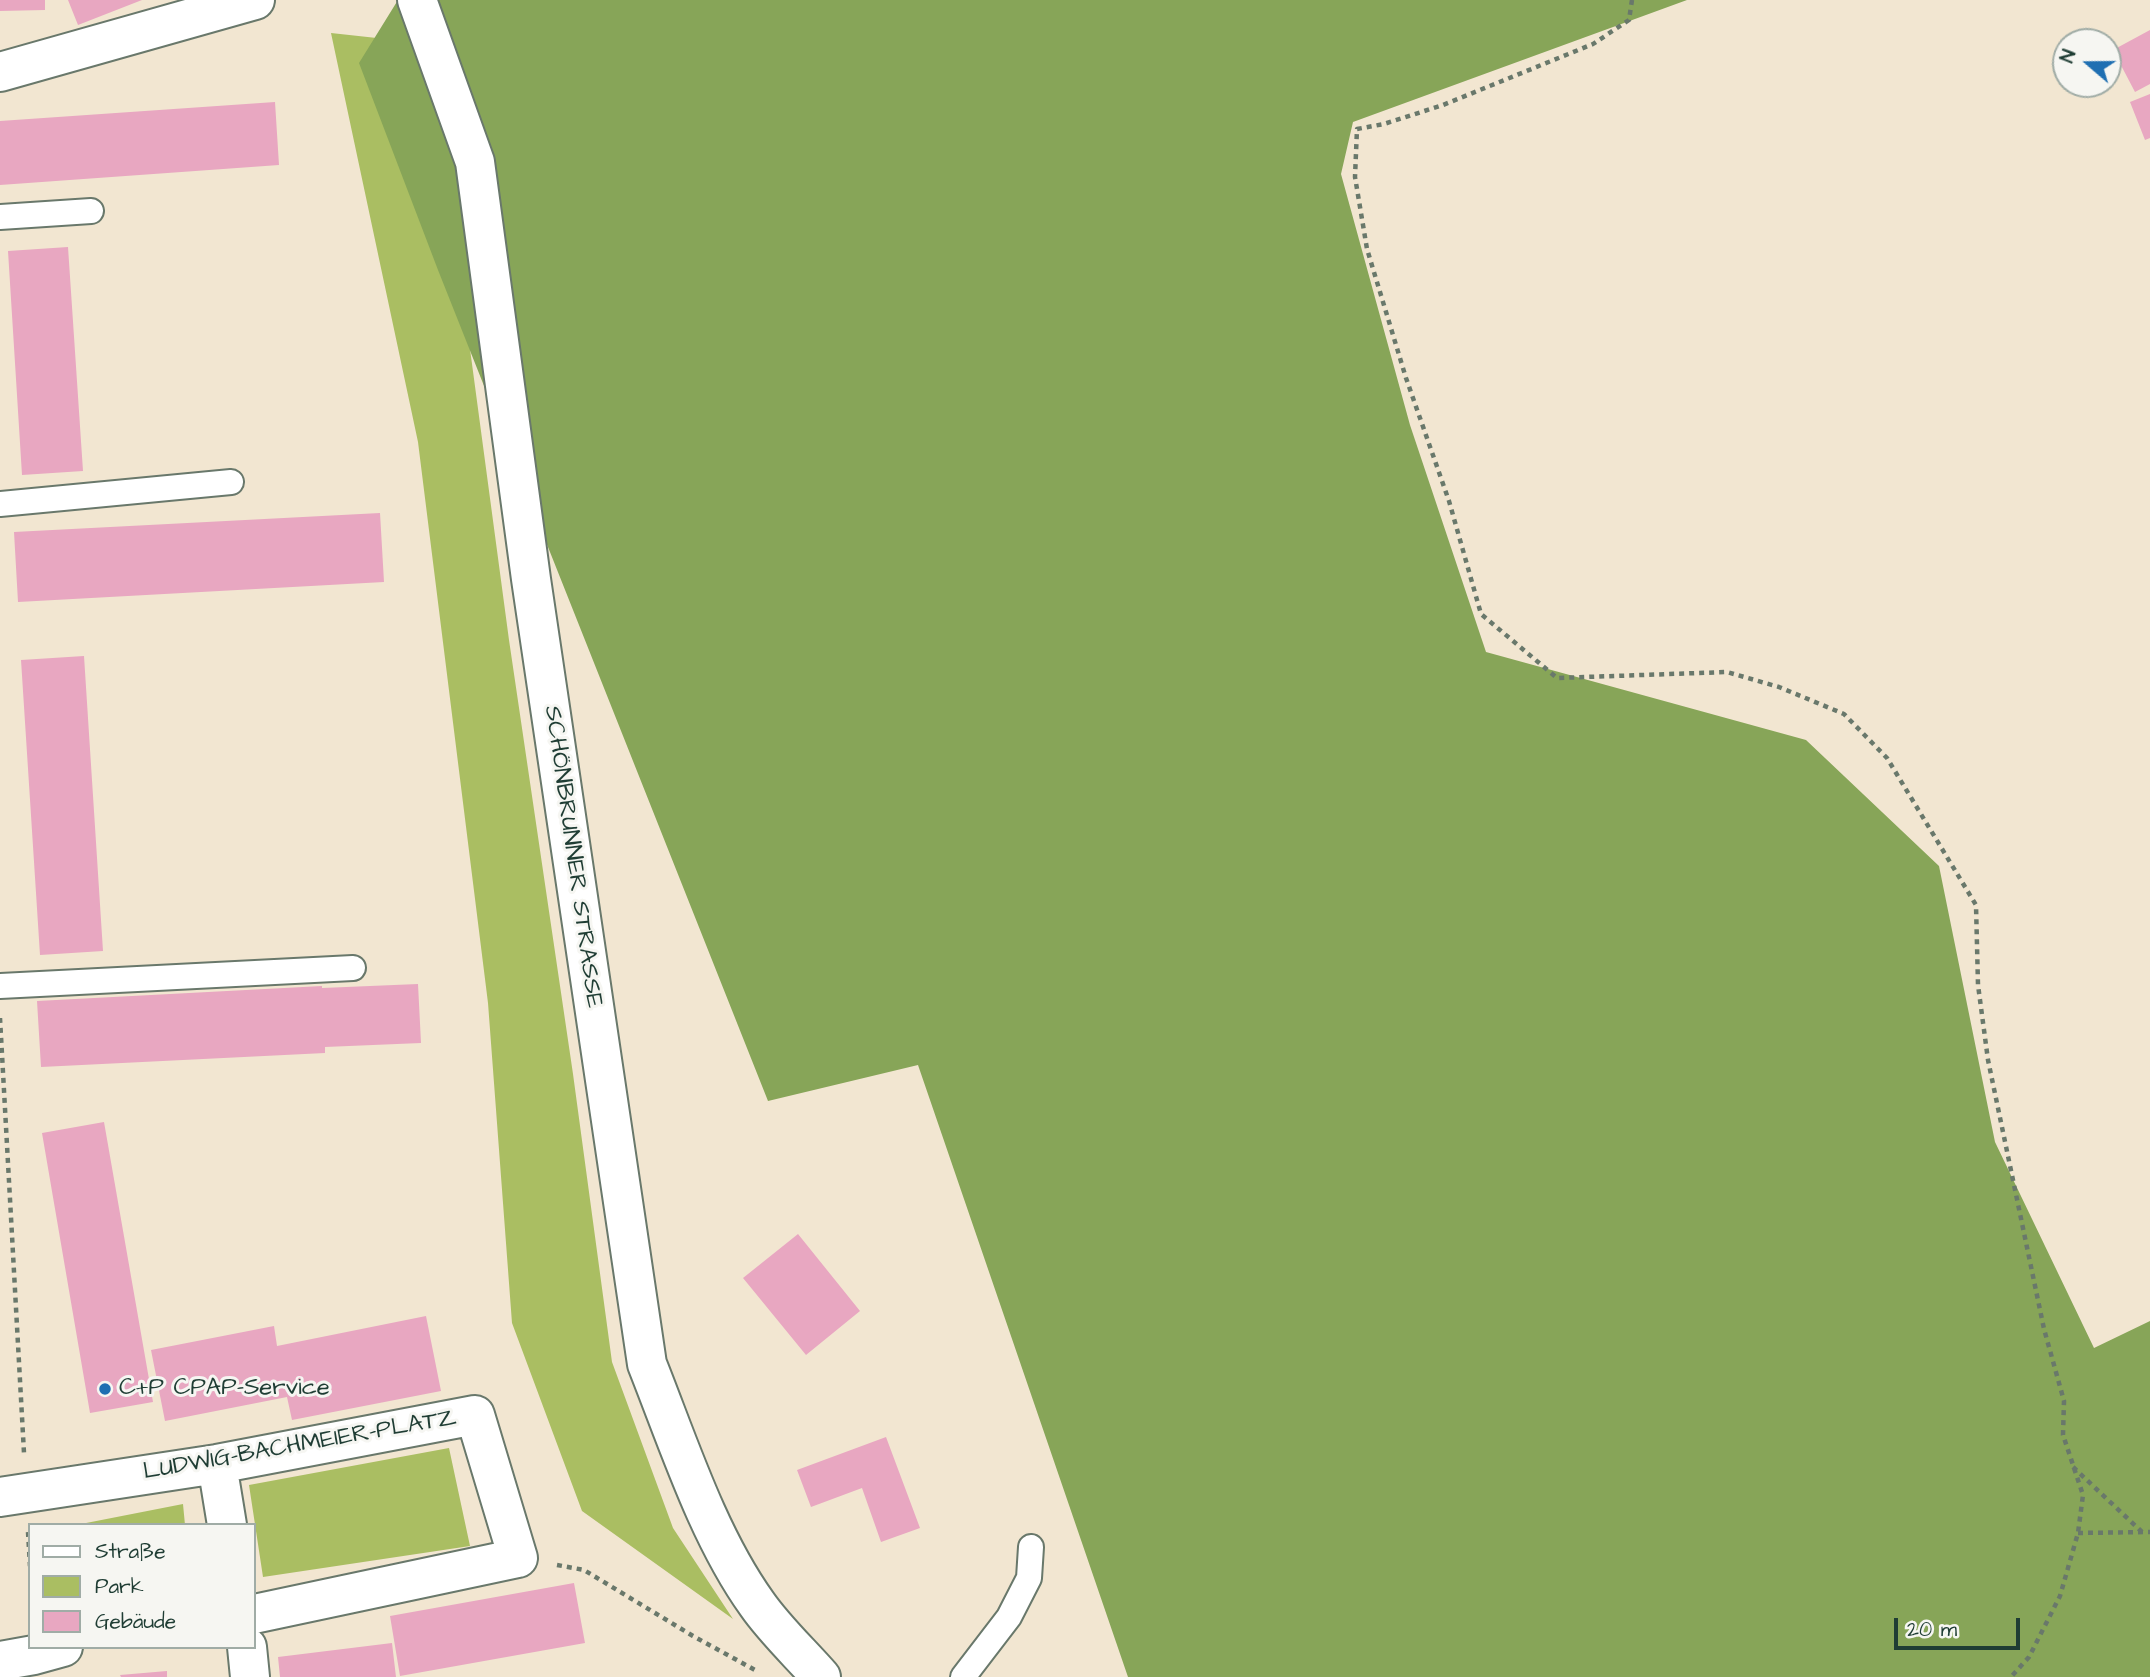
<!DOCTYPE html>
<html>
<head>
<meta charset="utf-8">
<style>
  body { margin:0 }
  #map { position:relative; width:2150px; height:1677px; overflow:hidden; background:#f2e6d1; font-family:"Architects Daughter",sans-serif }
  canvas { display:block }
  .legend { position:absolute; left:28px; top:1523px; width:228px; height:126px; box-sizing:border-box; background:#f6f6f2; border:2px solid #a0aca6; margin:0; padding:9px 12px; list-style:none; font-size:21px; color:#1f3d34 }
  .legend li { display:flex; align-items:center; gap:14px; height:35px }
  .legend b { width:35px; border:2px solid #a0aca6 }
  .north { position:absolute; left:2052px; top:28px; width:70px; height:70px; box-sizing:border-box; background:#f6f6f2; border:2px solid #a0aca6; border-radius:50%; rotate:290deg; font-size:19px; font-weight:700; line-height:28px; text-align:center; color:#1f3d34 }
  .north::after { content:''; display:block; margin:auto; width:24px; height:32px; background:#1f6fb2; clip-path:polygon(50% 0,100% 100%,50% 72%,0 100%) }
  .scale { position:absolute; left:1894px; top:1618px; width:126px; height:32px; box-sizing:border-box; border:4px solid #1f3d34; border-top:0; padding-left:9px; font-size:21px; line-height:24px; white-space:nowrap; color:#1f3d34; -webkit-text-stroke:5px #f6f6f2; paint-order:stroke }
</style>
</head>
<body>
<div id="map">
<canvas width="2150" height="1677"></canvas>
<ul class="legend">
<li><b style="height:9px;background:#fff"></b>Straße</li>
<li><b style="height:19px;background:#aabe62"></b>Park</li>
<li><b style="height:19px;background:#e8a7c1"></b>Gebäude</li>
</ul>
<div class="north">N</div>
<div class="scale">20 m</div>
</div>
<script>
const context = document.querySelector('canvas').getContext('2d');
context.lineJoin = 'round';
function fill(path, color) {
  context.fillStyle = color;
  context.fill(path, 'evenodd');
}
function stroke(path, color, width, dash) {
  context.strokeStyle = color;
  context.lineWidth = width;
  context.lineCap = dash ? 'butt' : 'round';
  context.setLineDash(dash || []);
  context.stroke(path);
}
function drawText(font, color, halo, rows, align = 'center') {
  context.font = font + ' "Architects Daughter",sans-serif';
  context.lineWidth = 6;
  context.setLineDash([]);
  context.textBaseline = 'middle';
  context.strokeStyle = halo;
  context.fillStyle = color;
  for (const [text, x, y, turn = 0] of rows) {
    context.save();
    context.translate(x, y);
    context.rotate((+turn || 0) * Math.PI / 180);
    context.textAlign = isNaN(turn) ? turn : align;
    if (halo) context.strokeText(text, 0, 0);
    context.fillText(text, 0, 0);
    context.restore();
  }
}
fill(new Path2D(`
  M331 33 395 40 446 170 509 640 573 1074 612 1362 673 1528 733 1619 582 1511 512 1323 488 1003 418 442Z
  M449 1448 470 1546 263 1577 249 1485Z
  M183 1504 185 1525H81V1524Z`), '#aabe62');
fill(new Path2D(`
  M398 0H1687L1353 122 1341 174 1410 425 1486 652 1806 740 1939 866 1995 1142 2094 1348 2150 1321V1677H1128L918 1065 768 1101 438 270 359 63Z`), '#87a558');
fill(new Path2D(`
  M0 0H45V10L0 11Z
  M68 0H142L78 25Z
  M2150 30V84L2135 92 2113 50Z
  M2150 94V138L2145 140 2130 102Z
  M275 102 279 165 0 185V121Z
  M68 247 83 471 22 475 8 251Z
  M380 513 384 582 18 602 14 532Z
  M84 656 103 951 40 955 21 660Z
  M418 984 421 1043 325 1047V1053L41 1067 37 1001 322 986V988Z
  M104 1122 153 1402 90 1413 42 1133Z
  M798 1234 860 1311 806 1355 743 1278Z
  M426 1316 441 1391 292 1420 287 1397 165 1421 151 1350 274 1326 277 1346Z
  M886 1437 920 1528 881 1542 862 1488 811 1507 797 1470Z
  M574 1583 585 1643 400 1676 390 1616Z
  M392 1643 396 1677H280L278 1657Z
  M167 1671V1677H121L120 1675Z`), '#e8a7c1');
const lane = new Path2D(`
  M0 217 91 211
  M0 504 231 482
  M0 986 353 968
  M963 1677 1009 1617 1029 1578 1031 1547`);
const street = new Path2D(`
  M417 0 475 162 531 579 647 1364C678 1442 708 1536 757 1604 775 1630 800 1653 821 1677
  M0 72 255 0
  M217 1464 227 1525
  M0 1497 217 1464 475 1415 518 1558 254 1614
  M247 1647 250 1677
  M0 1661 34 1655 63 1647`);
stroke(lane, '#69786b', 28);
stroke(street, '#69786b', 42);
stroke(new Path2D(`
  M1632 0 1629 20 1593 44 1443 105 1384 124 1357 129 1355 177 1367 249 1406 378 1449 501 1481 614 1557 678 1727 672 1779 687 1844 714 1887 758 1976 905 1978 985 1988 1060 2044 1329 2064 1401 2063 1435 2083 1495 2078 1533 2060 1596 2029 1657 2011 1677
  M0 1018 24 1453
  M2073 1467 2142 1532
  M28 1532 30 1566
  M2078 1533 2150 1532
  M557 1565 584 1570 693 1636 755 1670`), '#69786b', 4.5, [5, 5]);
stroke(lane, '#fff', 24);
stroke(street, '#fff', 38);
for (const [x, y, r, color] of [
  [105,1389,7,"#1f6fb2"]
]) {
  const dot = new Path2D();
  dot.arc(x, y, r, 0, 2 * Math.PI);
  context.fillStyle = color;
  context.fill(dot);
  stroke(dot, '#f6f6f2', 2.5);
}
drawText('24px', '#1f3d34', '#f6f6f2', [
  ["SCHÖNBRUNNER STRASSE",572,857,82],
  ["LUDWIG-BACHMEIER-PLATZ",300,1446,-10]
]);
drawText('24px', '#1f3d34', '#f6f6f2', [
  ["C+P CPAP-Service",119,1389]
], 'left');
</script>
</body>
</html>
